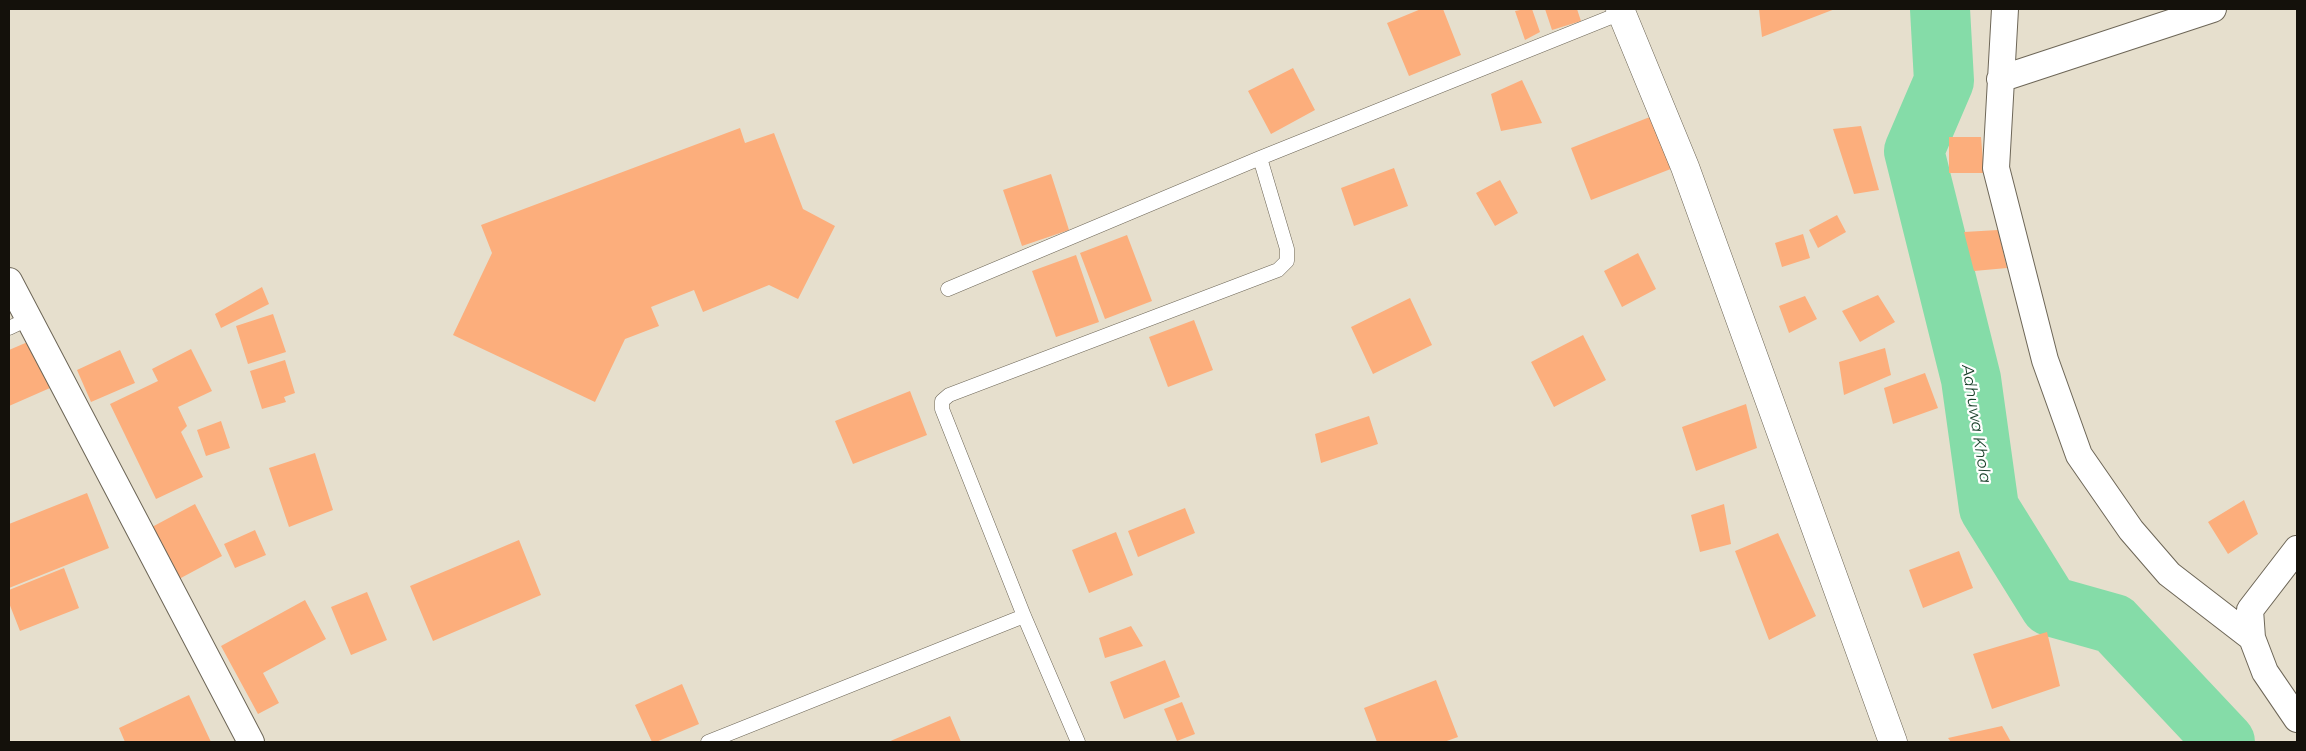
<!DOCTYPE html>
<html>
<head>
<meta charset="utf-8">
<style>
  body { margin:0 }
  #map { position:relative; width:2306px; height:751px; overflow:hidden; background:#e6dfcd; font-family:Montserrat,sans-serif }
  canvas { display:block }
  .frame { position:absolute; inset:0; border:10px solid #14110b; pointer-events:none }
</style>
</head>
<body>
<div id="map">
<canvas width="2306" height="751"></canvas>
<div class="frame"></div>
</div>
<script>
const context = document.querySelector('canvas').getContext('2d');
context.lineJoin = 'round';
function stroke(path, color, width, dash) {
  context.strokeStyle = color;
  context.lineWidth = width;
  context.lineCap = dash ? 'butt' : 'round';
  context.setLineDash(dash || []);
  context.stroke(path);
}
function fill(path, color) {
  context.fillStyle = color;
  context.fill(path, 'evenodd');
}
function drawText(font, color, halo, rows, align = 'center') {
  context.font = font + ' Montserrat,sans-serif';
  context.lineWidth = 4.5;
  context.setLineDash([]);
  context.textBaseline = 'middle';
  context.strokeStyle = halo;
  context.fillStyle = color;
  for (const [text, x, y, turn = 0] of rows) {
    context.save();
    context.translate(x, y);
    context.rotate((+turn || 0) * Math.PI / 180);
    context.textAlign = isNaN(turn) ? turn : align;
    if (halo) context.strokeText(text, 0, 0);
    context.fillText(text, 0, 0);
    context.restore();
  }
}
stroke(new Path2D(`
  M1940 9 1944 81 1914 151 1971 379 1989 508 2050 606 2114 624 2225 742`), '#85dca8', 60);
fill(new Path2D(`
  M1421 9H1443L1461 55 1409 76 1387 23Z
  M1525 9H1532L1540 32 1525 40 1515 11Z
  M1545 9H1577L1581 21 1552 30Z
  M1759 9H1835L1762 37Z
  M1293 68 1315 110 1271 134 1248 91Z
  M1522 80 1542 123 1501 131 1491 94Z
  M1660 113 1681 165 1591 200 1571 148Z
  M1861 126 1879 190 1854 194 1833 129Z
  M740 128 745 143 774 133 803 209 835 226 798 299 769 285 703 312 694 290 651 307 659 326 625 339 595 402 453 335 492 253 481 225Z
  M1949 137H1981L1984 173H1949Z
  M1394 168 1408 206 1354 226 1341 188Z
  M1051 174 1069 230 1022 246 1003 190Z
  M1500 180 1518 213 1495 226 1476 193Z
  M1837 215 1846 232 1818 248 1809 230Z
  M1998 230 2007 268 1974 271 1964 232Z
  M1803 234 1810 258 1782 267 1775 243Z
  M1127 235 1152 301 1105 319 1080 253Z
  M1638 253 1656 289 1622 307 1604 271Z
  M1076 255 1099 322 1056 337 1032 271Z
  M262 287 269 304 221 328 215 314Z
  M1878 295 1895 322 1860 342 1842 311Z
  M1805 296 1817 319 1789 333 1779 306Z
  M1410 298 1432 345 1373 374 1351 327Z
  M273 314 286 352 248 364 236 326Z
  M1194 320 1213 370 1168 387 1149 337Z
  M1583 335 1606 380 1554 407 1531 362Z
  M30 341 50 388 9 406V350Z
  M1885 348 1891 375 1844 395 1839 362Z
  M191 349 212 391 178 407 187 426 181 432 203 477 156 499 110 404 158 381 152 369Z
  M120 350 135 383 91 402 77 370Z
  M285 360 295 393 284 397 286 402 262 409 250 371Z
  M1925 373 1938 408 1893 424 1884 388Z
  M910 391 927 435 853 464 835 421Z
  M1746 404 1757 448 1696 471 1682 427Z
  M1369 416 1378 444 1321 463 1315 434Z
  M221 421 230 448 206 456 197 430Z
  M315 453 333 510 289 527 269 468Z
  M87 493 109 548 9 588V524Z
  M2244 500 2258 534 2228 554 2208 522Z
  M195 504 222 556 179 579 152 527Z
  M1724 504 1731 544 1700 552 1691 515Z
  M1185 508 1195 533 1138 557 1128 531Z
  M255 530 266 555 235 568 224 544Z
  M1116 532 1133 575 1089 593 1072 550Z
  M1778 533 1816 616 1769 640 1735 551Z
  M519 540 541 595 433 641 410 586Z
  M1959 551 1973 588 1923 608 1909 570Z
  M64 568 79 608 20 631 9 603V590Z
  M367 592 387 640 351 655 331 607Z
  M305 600 326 639 263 673 279 703 258 714 221 646Z
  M1131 626 1143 646 1105 658 1099 638Z
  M2047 632 2060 686 1992 709 1973 654Z
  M1165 660 1180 697 1124 719 1110 682Z
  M1436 680 1458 737 1444 742H1377L1364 708Z
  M682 684 699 724 656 742H652L635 705Z
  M189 695 211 742H125L119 728Z
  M1182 702 1195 734 1177 741 1164 709Z
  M950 716 961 742H888Z
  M2002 726 2011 742H1951L1948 738Z`), '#fcae7c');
const service = new Path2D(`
  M948 289 1260 158 1621 13
  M9 328 30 318
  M708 742 1024 616
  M1078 742 1024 616 942 409V401L949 395 1278 270 1287 261V249L1260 158`);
const minor = new Path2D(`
  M2005 9 1996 168 2045 360 2079 455 2131 530 2169 574 2252 638
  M2000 79 2213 9
  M9 281 251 742
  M2297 549 2250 610 2252 638 2265 672 2297 719`);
const tertiary = new Path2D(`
  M1620 9 1685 167 1893 742`);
stroke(service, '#6d6657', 15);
stroke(minor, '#6d6657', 28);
stroke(tertiary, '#6d6657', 29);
stroke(service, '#fff', 14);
stroke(minor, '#fff', 26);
stroke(tertiary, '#fff', 28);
drawText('italic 16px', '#193f29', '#fff', [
  ["Adhuwa Khola",1976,424,81]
]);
</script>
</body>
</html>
